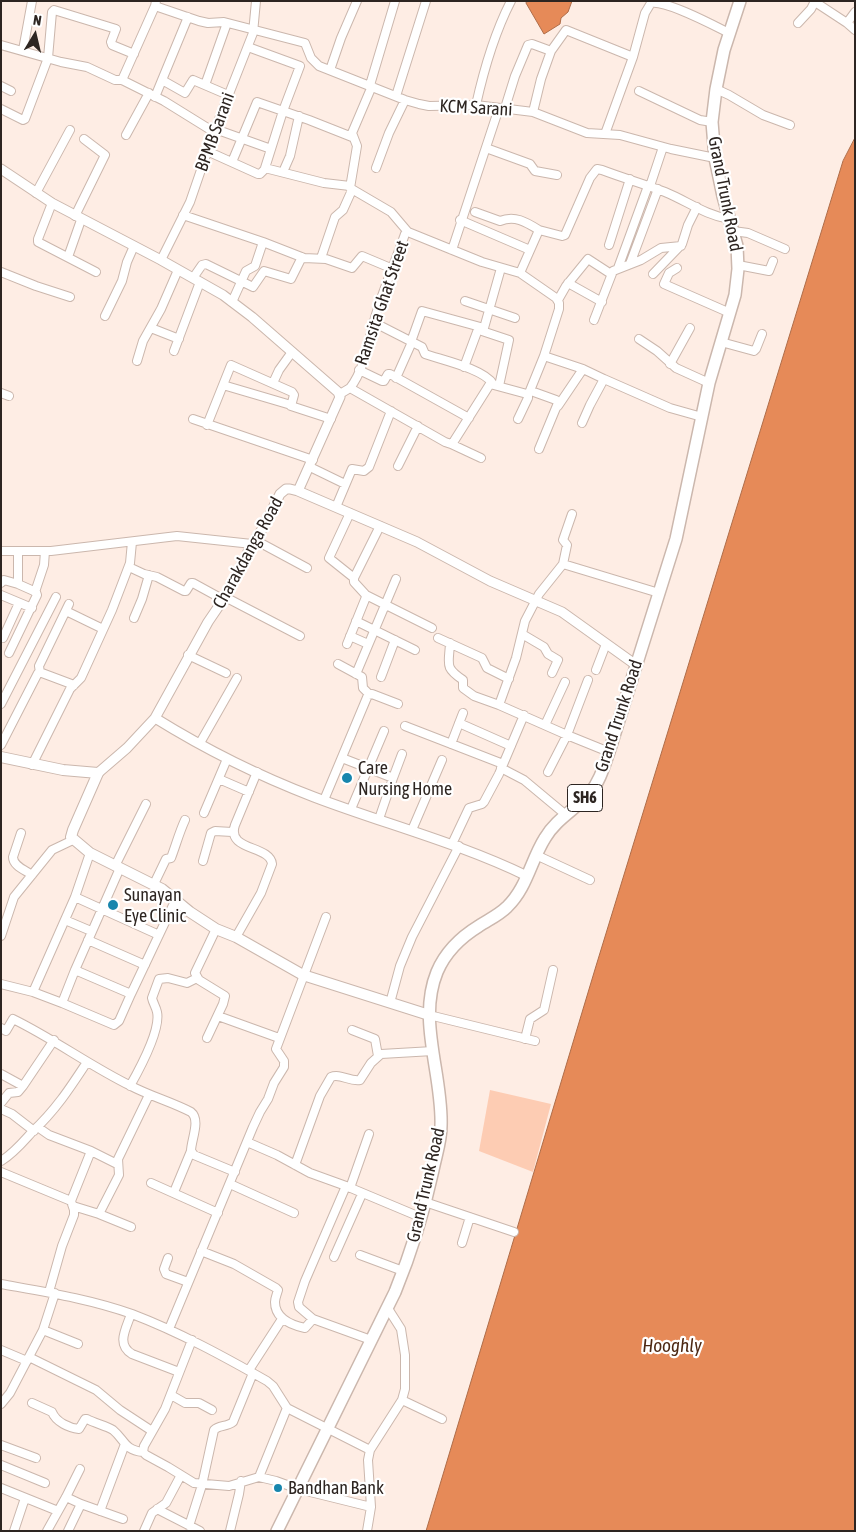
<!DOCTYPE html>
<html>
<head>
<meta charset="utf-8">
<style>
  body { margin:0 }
  #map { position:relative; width:856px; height:1532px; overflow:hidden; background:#feede4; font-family:"Asap Condensed",sans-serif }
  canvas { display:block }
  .frame { position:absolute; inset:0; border:2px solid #2d2521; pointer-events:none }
  .north { position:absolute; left:10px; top:10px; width:50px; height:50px; -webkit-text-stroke:4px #fff; paint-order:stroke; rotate:9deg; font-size:14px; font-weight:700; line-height:20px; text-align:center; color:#2d2521 }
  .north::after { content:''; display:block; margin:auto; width:18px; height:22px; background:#2d2521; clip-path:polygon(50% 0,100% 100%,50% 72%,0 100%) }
</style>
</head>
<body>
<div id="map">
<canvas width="856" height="1532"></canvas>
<div class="frame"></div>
<div class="north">N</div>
</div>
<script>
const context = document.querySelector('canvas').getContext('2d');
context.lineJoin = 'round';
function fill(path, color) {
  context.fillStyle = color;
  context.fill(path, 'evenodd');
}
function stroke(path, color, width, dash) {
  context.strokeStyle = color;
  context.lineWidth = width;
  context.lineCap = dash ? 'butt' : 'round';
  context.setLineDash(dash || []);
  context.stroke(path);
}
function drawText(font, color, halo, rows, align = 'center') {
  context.font = font + ' "Asap Condensed",sans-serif';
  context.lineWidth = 4.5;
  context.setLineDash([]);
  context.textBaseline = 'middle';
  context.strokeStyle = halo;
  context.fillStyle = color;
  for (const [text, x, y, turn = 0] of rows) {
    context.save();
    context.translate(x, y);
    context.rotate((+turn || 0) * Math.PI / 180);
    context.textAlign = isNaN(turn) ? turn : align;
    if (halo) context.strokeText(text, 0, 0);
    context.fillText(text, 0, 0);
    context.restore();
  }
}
fill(new Path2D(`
  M490 1090 551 1104 533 1172 479 1151Z`), '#fdccb3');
const water = new Path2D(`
  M530 1H572L568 12 561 18 560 24 544 34 526 3Z
  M855 138V1531H426L596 966 843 161Z`);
fill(water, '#e68a58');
stroke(water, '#ae6c48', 1);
const minor = new Path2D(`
  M156 1 155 6 199 21 208 23 224 22 305 43 311 58 319 66 405 100 419 104 429 106 476 105 533 112 587 133 620 135 671 149 715 158
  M815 2 847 23 855 12
  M798 23 811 9 815 1
  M847 23 855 30
  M1 45 61 62 87 67 115 80H122L164 101 214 132
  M248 47 300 66 283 111 265 168 324 183 350 186
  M23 50 32 1
  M330 70 341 38 357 1
  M122 80 155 6
  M162 80 185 93 193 80 228 95
  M205 85 227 23
  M370 85 395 1
  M1 86 11 91
  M372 86 352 133 357 146 350 188 391 212 408 232
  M716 89 729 95 763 115 790 125
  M639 91 700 120 712 122
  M396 96 426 1
  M155 97 188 17
  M476 105C484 69 494 34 511 1
  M505 108 515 76 528 45 532 44 551 51
  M1 109 23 120 25 119 48 58 52 12 54 10 116 29 111 42 112 45 134 54
  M533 112 541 79 551 51 566 30 633 57
  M215 129 271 149
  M605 134 633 57 645 13 651 3C666 0 713 25 729 33
  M126 135 149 93
  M486 148 530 164 535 171 557 175
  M207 151 258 174H260L266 168
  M232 162 257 102 309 120 352 137
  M376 168 389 133 405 100
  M283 172 290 156 299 116
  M650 186 663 147
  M36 193 70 130
  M52 203 38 239V242L96 272
  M475 212 500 221C515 215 526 222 539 230
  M183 215 263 242 304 258 326 259 352 268 362 256 393 269
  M75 216 105 155 84 139
  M460 220 530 250
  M733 231 748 233 785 249
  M609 245 630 179
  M452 250 499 108
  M68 257 81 220
  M321 258 335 217 343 210 352 190
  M161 260 190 202 214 132 253 33 256 1
  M630 264 658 189
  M738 265 769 271 773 261
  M618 268 648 186
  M677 268 669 273 664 284 730 313
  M1 272 36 286 70 297
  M520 273 539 230 562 236 565 235 590 178 597 169 602 170C623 178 644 184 665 192 687 201 705 215 729 219
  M653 274 682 244 688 225 697 207
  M193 278 202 265 206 264 253 287 264 271 291 279 302 257
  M568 283 602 302
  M558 300 566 286 588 259 611 274
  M465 301 515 318
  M232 302 246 271 255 266 263 242
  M105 316 122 281 127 262 134 246
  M594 320 613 271 641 260 661 248 681 246
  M373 322 422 347 425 354C442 360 484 369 493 384
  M151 328 179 339
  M479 330 509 340 499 386
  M639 339 657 351 676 368 709 383
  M721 342 754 351 756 349 762 334
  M174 351 200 282
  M137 361 143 341 161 309 178 270
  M670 364 690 328
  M464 367 477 332 484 328 501 268
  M359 370 382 381H384L388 374H390L469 418
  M396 378 412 342V339L422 311 484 328
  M273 383 279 370 292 352
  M223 385 291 405
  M350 388C366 368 369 335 377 311 385 285 396 260 405 234L408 232 482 262 520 273 556 298 559 303V309L544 356
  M531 391 556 400 558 403 539 449
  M1 393 9 396
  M340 394 350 388 445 442 451 444 454 441 490 384 527 394 529 393 544 356 583 369 604 379
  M558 406 583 369
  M193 419 313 460
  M518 419 528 398V394
  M582 423 590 405 604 379 670 408 702 417
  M207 425 231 365 292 392 294 395 291 406 331 419
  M451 444 481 458
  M398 466 418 426
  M310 467 345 484
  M336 507 352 469 364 471 369 467 391 411
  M350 513 329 558 354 578
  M255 540 307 568
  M1 551H51L177 536 252 544
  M563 564 567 545 563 540 572 514
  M129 567 144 574 157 577 184 591H186L191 583H193L224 600
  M1 583 4 580 18 584
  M35 592 44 565 45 551
  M1 595 32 608
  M366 595 432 628
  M225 597 300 636
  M66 611 103 629
  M134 618 142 599 149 575
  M356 621 415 650
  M522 634 544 647 548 654 558 660 552 673
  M350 636 368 644
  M3 638 19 603
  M438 638 482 658 487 668 509 679
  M450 643C449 665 444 667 463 680V688L474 696 499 705
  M347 644 366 597 365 594 354 582V578L380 526
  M9 653 37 595 36 592 18 584V551
  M188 655 226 673
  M338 664 362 677 363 688 369 694
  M596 670 606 644
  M40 673 39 666 69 604
  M356 674 396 579
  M381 677 395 640
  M1 704 56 597
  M459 723 511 746
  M545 725 565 682
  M405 726 503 764
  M200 743 237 678
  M451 744 463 713
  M1 745 38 673H42L74 685
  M609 752 567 735 499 705 516 658 525 621 539 594 563 564 659 593
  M342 758 393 778 402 754
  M32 765 70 689 81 678 112 610 130 563 132 542
  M501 768 524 780 566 815
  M548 772 567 735 588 680
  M219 779 249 792
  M324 800 368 695 372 694 398 704
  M351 809 384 731
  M204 813 227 759
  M379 819 393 778
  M412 830 442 760
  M21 833 13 857C13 866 25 870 32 875
  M452 844 469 808 482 804 484 802 499 774 524 715
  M536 855 590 880
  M203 861 211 833 215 831 232 832
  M115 866 146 804
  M154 884 166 859 171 858C176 845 179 833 185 820
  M75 897 159 935
  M65 920 91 931
  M1 936 14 897 52 850 73 840
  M236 937 261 893 272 864C270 845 226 851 235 825L257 772
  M88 940 145 965
  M75 970 120 868
  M1 984 33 992 62 1003 75 970 131 994 176 899
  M33 992 75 897 90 853
  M62 1003 114 1025 119 1021 131 994
  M390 1003 400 966 412 937 459 846
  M429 1015 535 1041
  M218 1016 279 1038
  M1 1028 6 1031 13 1019C54 1039 90 1066 131 1086 150 1096 172 1102 191 1112 201 1120 191 1140 191 1151L194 1155 235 1172
  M352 1030 375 1039 378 1056
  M207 1038 223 1004 225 996 199 980 195 973 216 929
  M525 1039 530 1019 544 1010 553 970
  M1 1074 23 1086 54 1040
  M130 1086C139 1070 161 1030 157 1012 156 1007 153 1003 152 998L159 979 168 978 187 983 197 978
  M1 1103 9 1093 18 1092 23 1086
  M1 1109 12 1114 34 1131
  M39 1128 49 1135 91 1151 117 1164
  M247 1142 277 1155 310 1173 346 1186 420 1217
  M1 1161C14 1153 22 1143 32 1132 55 1111 70 1088 87 1062
  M295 1165 320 1096 331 1077C340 1073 350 1082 360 1080L371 1063 381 1054 433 1051
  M1 1172 71 1201 74 1210V1215L62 1246 49 1292
  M151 1183 218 1213
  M230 1184 294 1213
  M350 1188 369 1134
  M174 1192 191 1151
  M71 1201 91 1151
  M425 1202 514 1232
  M73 1206 99 1214 131 1227
  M99 1214 119 1175 118 1159 149 1095
  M462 1243 470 1217
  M201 1251 234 1264 276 1288 278 1290C277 1294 275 1298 275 1302 275 1318 291 1325 305 1328L313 1319 371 1340
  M360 1255 403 1271
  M334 1257 362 1194
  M168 1258 164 1269 166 1274 188 1282
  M1 1284C45 1292 90 1299 132 1314 179 1332 223 1356 267 1381L273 1386 287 1408 370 1450
  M131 1314C126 1329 116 1344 132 1354L179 1372
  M313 1319 299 1307 298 1302 305 1281 346 1186
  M169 1329 253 1127 260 1112 268 1099 274 1083 284 1067V1061L276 1049 326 917
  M43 1330 78 1344
  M192 1340 165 1409 144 1446 143 1452 146 1455 168 1467 194 1483 229 1486 259 1477 276 1481 298 1489 371 1507
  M1 1350 27 1361
  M29 1357 96 1390 120 1410 152 1431
  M249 1370 282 1319
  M171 1395 185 1403H199L212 1410
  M402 1400 442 1419
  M32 1403 52 1412C56 1422 69 1428 79 1429L85 1419H87C94 1423 107 1426 113 1430 125 1440 124 1450 143 1452
  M1 1404 10 1393 43 1330 55 1293
  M1 1445 36 1458
  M1 1465 45 1483
  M259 1477 287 1408
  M1 1488 58 1511
  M66 1497 81 1504 123 1519
  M157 1509 200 1531
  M100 1511 125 1444
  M189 1526 202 1485 214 1430C219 1425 227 1427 233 1422L253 1373
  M14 1531 25 1498
  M47 1531 66 1497 80 1469
  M68 1531 81 1504
  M144 1531 152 1513 166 1503 181 1475
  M230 1531 239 1494 241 1481
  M367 1531 371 1507 368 1460 370 1450 402 1400 405 1389V1355L401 1329 387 1307`);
const tertiary = new Path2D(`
  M1 169 52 203 161 260
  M298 491 417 542 490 581 562 612 636 665
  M155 718C205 749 259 776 314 797 385 824 459 843 527 876
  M98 773 127 748 155 718 208 622 225 597 252 544 263 528 280 494 286 489H290L298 491 340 397 338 392 252 317 223 295 161 260`);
const secondary = new Path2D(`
  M1 757 63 770 98 773 73 830 71 837 90 853 162 889 190 912 216 929 236 937 303 975 429 1015`);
const primary = new Path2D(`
  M277 1531 395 1292C411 1253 424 1211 433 1170 436 1155 441 1141 441 1126 443 1075 417 1021 437 972 445 953 461 937 479 926 488 920 499 915 507 907 527 888 531 860 545 838 556 819 576 809 590 793 600 781 604 766 609 752L676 539 709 383 735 295 738 269 737 246 723 196 715 158 712 122 716 89 724 50 740 1`);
stroke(minor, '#cbb7ad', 10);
stroke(tertiary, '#cbb7ad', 11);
stroke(secondary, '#cbb7ad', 12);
stroke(primary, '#cbb7ad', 14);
stroke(minor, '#fff', 8);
stroke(tertiary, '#fff', 9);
stroke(secondary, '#fff', 10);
stroke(primary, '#fff', 11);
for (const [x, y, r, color] of [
  [347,778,6,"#1886ad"],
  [113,905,6,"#1886ad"],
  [278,1488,5,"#1886ad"]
]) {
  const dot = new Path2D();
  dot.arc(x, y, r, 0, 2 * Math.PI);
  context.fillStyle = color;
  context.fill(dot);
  stroke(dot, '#fff', 2);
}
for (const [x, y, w] of [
  [585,798,35]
]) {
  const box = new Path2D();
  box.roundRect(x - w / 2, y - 13.5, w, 27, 4);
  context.fillStyle = '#fff';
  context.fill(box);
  stroke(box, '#2d2521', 1);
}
drawText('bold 16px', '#2d2521', null, [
  ["SH6",585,798]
]);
drawText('18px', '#2d2521', '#fff', [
  ["KCM Sarani",476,108,3],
  ["BPMB Sarani",215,132,-70],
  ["Grand Trunk Road",725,194,79],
  ["Ramsita Ghat Street",382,303,-71],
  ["Charakdanga Road",248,553,-61],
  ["Grand Trunk Road",619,716,-72],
  ["Grand Trunk Road",426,1185,-77]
]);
drawText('18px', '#2d2521', '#fff', [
  ["Care",358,768],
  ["Nursing Home",358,789],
  ["Sunayan",124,895],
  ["Eye Clinic",124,916],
  ["Bandhan Bank",288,1488]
], 'left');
drawText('italic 19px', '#4e2914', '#fff', [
  ["Hooghly",672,1346]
]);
</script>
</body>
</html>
